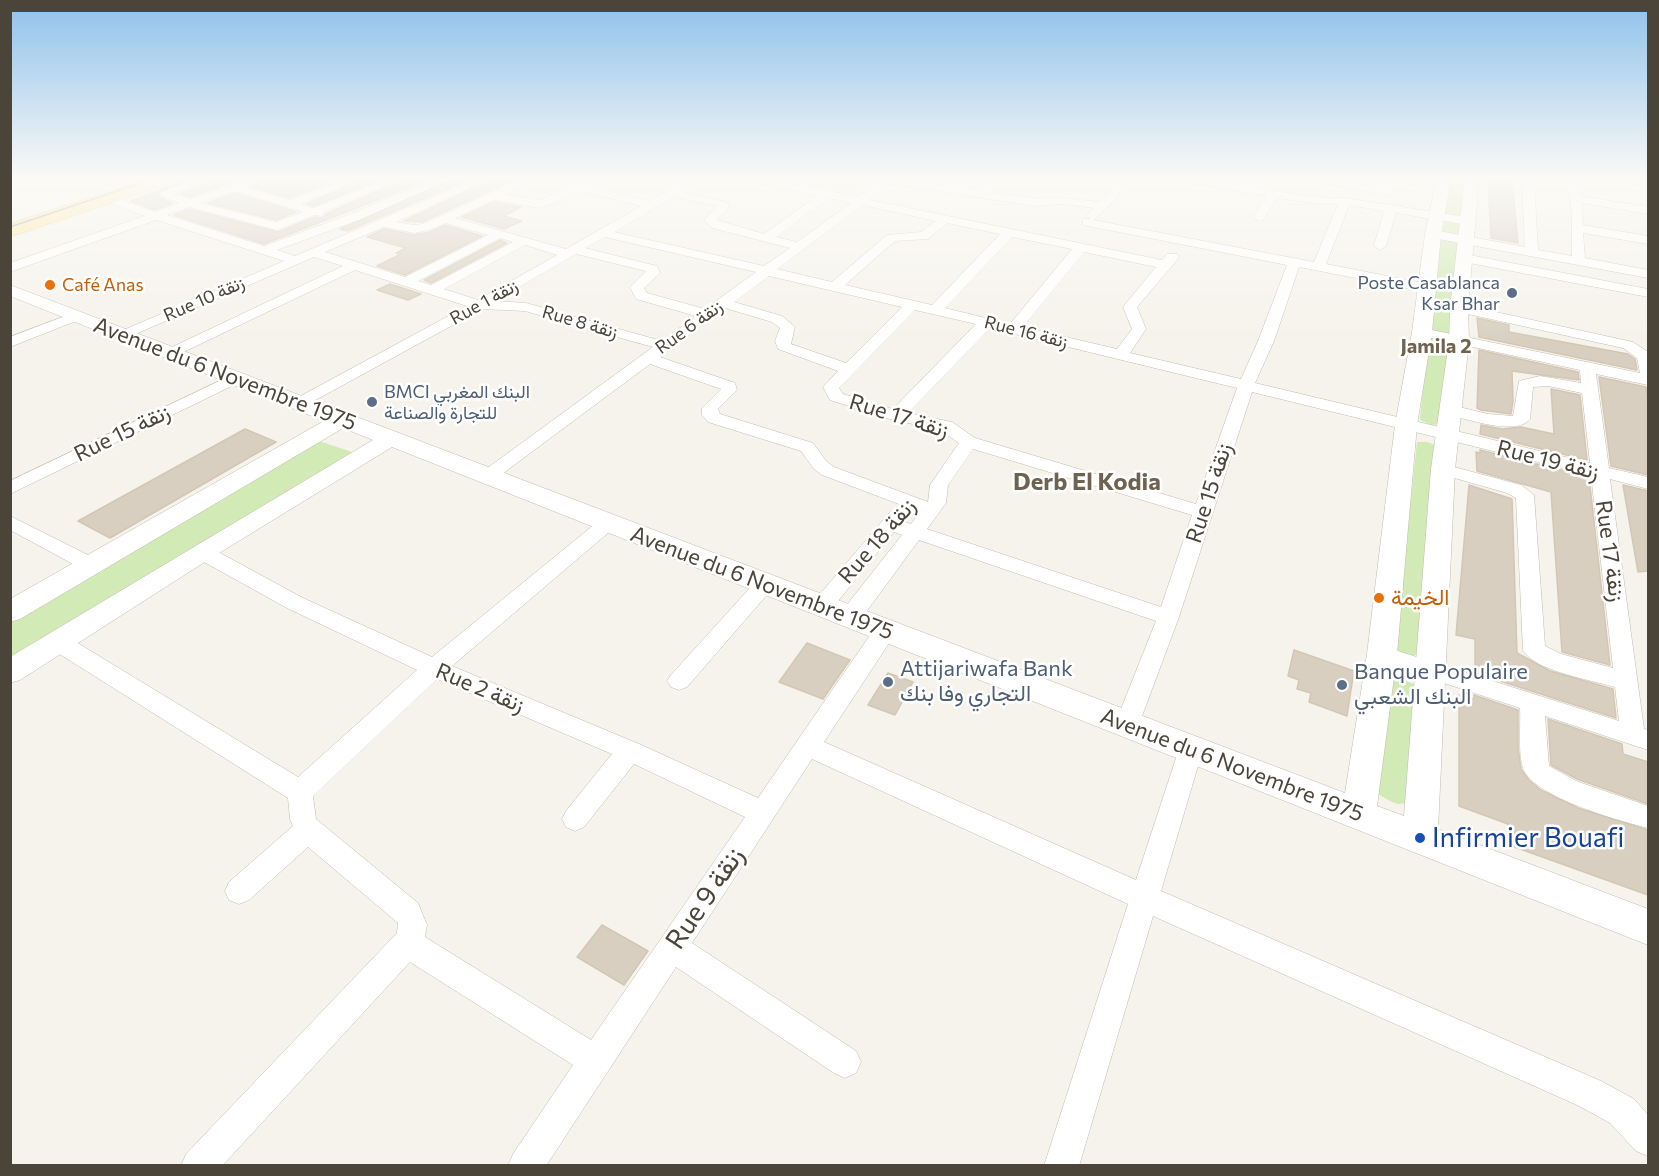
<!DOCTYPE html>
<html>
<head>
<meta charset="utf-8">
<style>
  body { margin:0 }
  #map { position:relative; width:1659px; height:1176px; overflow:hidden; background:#f6f3ec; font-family:Commissioner,sans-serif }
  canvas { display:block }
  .frame { position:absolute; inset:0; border:12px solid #4b4439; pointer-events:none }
</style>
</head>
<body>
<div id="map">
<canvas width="1659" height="1176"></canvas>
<div class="frame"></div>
</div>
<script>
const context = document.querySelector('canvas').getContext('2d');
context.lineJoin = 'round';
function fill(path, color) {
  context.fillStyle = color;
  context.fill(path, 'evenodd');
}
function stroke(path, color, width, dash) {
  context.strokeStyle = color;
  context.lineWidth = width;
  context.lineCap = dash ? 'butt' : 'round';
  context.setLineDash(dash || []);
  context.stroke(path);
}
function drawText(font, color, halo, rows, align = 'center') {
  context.font = font + ' Commissioner,Vazirmatn,sans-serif';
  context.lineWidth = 5;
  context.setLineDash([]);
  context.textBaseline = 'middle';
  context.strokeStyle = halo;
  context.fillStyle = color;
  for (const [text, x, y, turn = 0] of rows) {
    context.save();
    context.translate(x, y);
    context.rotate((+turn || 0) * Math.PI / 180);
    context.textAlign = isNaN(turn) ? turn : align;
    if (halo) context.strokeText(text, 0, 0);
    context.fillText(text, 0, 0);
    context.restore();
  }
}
fill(new Path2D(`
  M779 179H873L851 194Z`), '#efe8d6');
fill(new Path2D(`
  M1450 179H1469L1455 336 1441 424 1431 425 1420 420 1428 331Z
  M316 440 352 452 11 666V622Z
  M1417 442H1427L1438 446 1420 653C1411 658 1403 655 1395 649Z
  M1392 676 1399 677 1417 686 1407 803 1398 804 1392 802 1374 792Z`), '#d2eab5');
const building = new Path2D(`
  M176 179H189L159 192 160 198 173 203 155 210 131 201 172 185Z
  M212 179H241L190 197 181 194Z
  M264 179H340L289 198 251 187Z
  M364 179H382L313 206 307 204Z
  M405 179H431L264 244 174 215 189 209 278 232 315 217 324 218 326 214Z
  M453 179H470L347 231 340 229Z
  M492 179H516L422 222 404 221Z
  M1488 179H1512L1518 243 1491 238Z
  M234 193 296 212 276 220 208 203Z
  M494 202 521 207 504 216 522 221 504 229 462 217Z
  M445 225 482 236 405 275 377 266 401 254 396 253 406 248 367 237 384 229 414 235 430 232Z
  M500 240 507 243 431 283 424 280Z
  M390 284 421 294 408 300 377 290Z
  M1477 318 1509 325V332L1628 354 1635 359 1637 370 1479 337Z
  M1479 350 1578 372 1579 380 1512 371 1513 401 1511 414 1481 410 1477 408Z
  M1599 377 1646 387 1648 402V475L1611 466Z
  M1551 389 1580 395 1587 460 1480 434 1481 425 1502 429 1521 427 1554 434Z
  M245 429 276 442 110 538 78 521Z
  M1480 450 1589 477 1610 665 1562 652 1551 492 1477 471 1476 452 1480 453Z
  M1469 485 1512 499 1517 653 1550 671 1613 689 1616 718 1475 673V639L1456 635Z
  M1623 485 1648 491V571L1638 572Z
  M807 643 850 660 823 699 779 682Z
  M1294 650 1354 671 1347 716 1309 702 1311 693 1297 689 1299 680 1288 676Z
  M888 673 913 682 895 715 868 705Z
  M1459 695 1474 699V695L1518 710V747L1521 769 1529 780 1541 790 1578 808 1648 830V895L1509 845 1508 824 1459 806Z
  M1548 719 1622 744 1623 754 1648 762V804L1577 779 1551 765Z
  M602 925 648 951 624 985 577 957Z`);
fill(building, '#d8cfc1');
stroke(building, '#d3c7b4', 1.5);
const minor = new Path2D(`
  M91 179H108L124 185 118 188Z
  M195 179H210L175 194 190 199 247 179H262L245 187 289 200 346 179H362L301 204 313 208 388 179H403L324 212 323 216 315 215 277 230 189 207 167 215 264 246 351 214 436 179H451L359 220 277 250 295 256 475 179H490L396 222 414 225 423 224 521 179H536L505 195 540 200 588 179H601L590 186 649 201 688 179H701L682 192 727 202 729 207 717 220 764 234 817 196 754 182 749 179H769L859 197 884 179H904L981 190 995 179H1006L992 192 1034 198H1063L1100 202 1122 179H1133L1107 208 1093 220 1314 262 1338 204 1312 203 1277 198 1263 220 1259 221 1253 217 1266 196 1187 182 1181 179H1206L1312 197 1345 198 1472 218 1474 221 1468 225 1396 213 1386 246 1380 250 1374 246 1384 211 1349 205 1326 264 1428 284 1435 288 1428 292 1299 267 1274 341 1255 383 1590 463 1582 393 1548 386 1533 387 1530 419C1516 437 1465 418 1445 414L1443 410 1451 405 1488 414 1513 416 1519 381 1540 376 1581 383 1580 370 1422 336 1415 332 1422 328 1640 373 1637 358 1623 348 1454 311 1452 308 1459 304 1633 342 1648 352V385L1596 374 1609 468 1648 477V489L1610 479 1644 729 1648 730V750L1545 716 1549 766 1576 781 1648 806V828C1620 821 1533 797 1523 768 1518 753 1521 724 1520 708L1374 660 1371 654 1374 648 1382 646 1619 721 1615 687C1592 680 1534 671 1523 650L1516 498 1507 493 1437 473 1434 469 1437 465 1443 464 1521 485 1534 495 1545 646 1561 654 1613 668 1591 475 1252 392 1179 617 1139 724 1136 731 1127 734 1118 731 1115 724 1156 621 919 540 858 623 850 625 842 623 839 617 842 611 902 535 894 532 830 611 822 614 814 611 811 606 814 601 891 511H905L908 515 903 521 911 524 920 512 822 475 814 469 801 451 708 422 702 415V408L721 389 650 364 494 480H482L479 476 482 472 653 347 525 311 482 309 301 408 293 403 295 399 467 306 355 270 173 357 168 355 165 352 168 349 343 266 314 257 124 339 119 338 117 335 119 332 284 261 156 220 10 272V263L144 216 111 203 107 197 109 195H117L120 199 155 212 179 203 161 196V192ZM892 184 1034 206 1063 204 1094 208 1087 216 1091 219H1083V225L1287 265 1258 341 1241 379 1130 353 1146 329 1137 307 1177 260 1179 257 1177 254H1167L1162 260 870 200ZM234 191 303 212 276 222 200 203ZM581 191 641 206 566 249 455 218 494 200 540 208 555 203ZM674 197 717 206 704 220 712 228 790 248 764 266 614 232ZM828 198 851 203 797 242 776 237ZM863 205 936 221 921 232 887 235 832 282 777 269ZM445 223 488 235 405 277 325 252 384 227 414 233 430 230ZM947 223 1000 234 932 305 845 285 895 241 928 239ZM605 237 756 272 705 309 647 293 644 288 660 273 657 266 585 248ZM1012 237 1072 249 1010 324 945 308ZM500 238 513 242 431 285 418 281ZM525 245 557 255 478 300 444 289ZM1084 252 1156 267 1123 307 1132 329 1117 349 1023 327ZM576 254 646 271 630 287 636 299 696 316 662 341 526 303 495 301ZM769 276 902 307 846 363 791 344 795 327 782 316 734 302ZM725 308 772 322 780 328 775 341 778 349 838 371 823 387 830 400 890 419 940 430 959 443 930 485 928 502 834 467 826 461 813 443 720 414 718 409 737 390 735 383 660 357ZM915 310 976 324 893 409 843 394 839 388ZM990 328 1237 388 1196 504 975 438 952 422 908 413ZM973 449 1192 515 1161 607 927 529 946 503 948 485Z
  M1330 179 1391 189 1397 192 1391 195 1325 184V180Z
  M1396 179H1417L1448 186 1450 188 1444 191 1398 181Z
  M1522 179H1534L1538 250 1572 256V213L1566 179H1576L1580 196 1648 207V214L1582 203 1583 225 1648 236V244L1583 233 1585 258 1648 270V278L1433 238 1427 234 1433 230 1525 247Z
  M1612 179 1648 180V186L1618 182Z
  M1464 254 1648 289V297L1459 261 1457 258Z
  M76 312 81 313 83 316 81 319 10 347V337Z
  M234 374 240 376 242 379 240 382 10 494V481Z
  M10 516 98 560 101 565 98 570 91 572 84 570 10 530Z
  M608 517 615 519 618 523 615 527 452 666 639 744 758 798 877 625 885 623 893 625 896 631 893 637 824 742 1136 880 1179 749 1182 742 1191 739 1200 742 1203 749 1161 891 1601 1081 1634 1099 1648 1115V1156L1636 1151 1610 1123 1577 1105 1153 916 1079 1166H1044L1128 904 812 759 692 943 856 1051 861 1062 856 1073 845 1078 834 1073 676 967 546 1166H508L513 1154 573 1065 410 962 222 1166H181L186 1154 397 933 398 923 308 847 249 900 239 904 229 900 225 891 229 882 293 826 290 819 288 798 50 648 47 642 50 636 58 634 66 636 298 777 417 670 287 608 195 557 192 552 195 547 202 545 209 547 303 598 432 657 601 519ZM437 679 612 754 566 811 562 819 566 827 575 831 584 827 634 764 745 817 591 1040 425 937 427 925 418 903 316 819 313 796Z
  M765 577 772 579 775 584 772 589 687 687 679 690 671 687 667 681 671 675 758 579Z`);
const tertiary = new Path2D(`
  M1437 179H1451L1441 234 1432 332 1417 425 1397 654 1377 806 1404 816 1431 469 1449 341 1450 308 1465 179H1479L1468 308 1469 341 1455 469 1438 829 1648 909V945L392 447 211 558 20 680 10 683V657L373 440 343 428 20 619 10 622V599L324 421 10 296V285L1345 793 1367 654 1395 425 1412 332 1425 234Z`);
const primary = new Path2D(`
  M148 179H174L171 183 10 237V224Z`);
stroke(minor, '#c2bbae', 1);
stroke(tertiary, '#c2bbae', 1);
stroke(primary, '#e6c16a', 1);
fill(minor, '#fff');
fill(tertiary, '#fff');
fill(primary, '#ffe39c');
stroke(new Path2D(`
  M10 227 153 179`), '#9a9a9a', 1.5);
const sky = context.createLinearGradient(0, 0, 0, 343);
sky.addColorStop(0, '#8fc1ec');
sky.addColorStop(0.52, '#fbfaf6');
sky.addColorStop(1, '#fbfaf600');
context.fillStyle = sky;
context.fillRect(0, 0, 1659, 343);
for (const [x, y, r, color] of [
  [50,285,6,"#e8710a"],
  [1512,293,6,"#5c6f8a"],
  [372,402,6,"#5c6f8a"],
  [1379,598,6,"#e8710a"],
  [888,682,6,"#5c6f8a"],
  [1342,685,6,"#5c6f8a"],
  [1420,838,6,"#1a4fb4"]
]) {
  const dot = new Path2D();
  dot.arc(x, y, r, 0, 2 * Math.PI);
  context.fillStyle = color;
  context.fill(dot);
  stroke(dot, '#fff', 2);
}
drawText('18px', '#4e5e75', '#fff', [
  ["Poste Casablanca",1500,283],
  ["Ksar Bhar",1500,304],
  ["BMCI البنك المغربي",384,392,"left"],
  ["للتجارة والصناعة",384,413,"left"]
], 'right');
drawText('18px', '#c56008', '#fff', [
  ["Café Anas",62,285]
], 'left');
drawText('18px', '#4b4439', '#fff', [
  ["Rue 10 زنقة",204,299,-24],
  ["Rue 1 زنقة",484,302,-29],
  ["Rue 8 زنقة",580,322,16],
  ["Rue 6 زنقة",689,327,-36],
  ["Rue 16 زنقة",1026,332,14]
]);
drawText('bold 20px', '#6e6250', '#fff', [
  ["Jamila 2",1436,346]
]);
drawText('22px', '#4b4439', '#fff', [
  ["Avenue du 6 Novembre 1975",225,374,21],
  ["Rue 17 زنقة",899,416,17],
  ["Rue 15 زنقة",122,433,-26],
  ["Rue 19 زنقة",1548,460,14],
  ["Rue 15 زنقة",1209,493,-72],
  ["Rue 18 زنقة",877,541,-49],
  ["Rue 17 زنقة",1610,551,82],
  ["Avenue du 6 Novembre 1975",762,583,21],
  ["Rue 2 زنقة",480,688,23],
  ["Avenue du 6 Novembre 1975",1232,765,21]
]);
drawText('22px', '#c56008', '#fff', [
  ["الخيمة",1391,598]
], 'left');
drawText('22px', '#4e5e75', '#fff', [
  ["Attijariwafa Bank",900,669],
  ["التجاري وفا بنك",900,694],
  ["Banque Populaire",1354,672],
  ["البنك الشعبي",1354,697]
], 'left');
drawText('bold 24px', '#6e6250', '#fff', [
  ["Derb El Kodia",1087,482]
]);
drawText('27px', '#164399', '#fff', [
  ["Infirmier Bouafi",1432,838]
], 'left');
drawText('27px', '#4b4439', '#fff', [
  ["Rue 9 زنقة",705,898,-56]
]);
</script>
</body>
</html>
